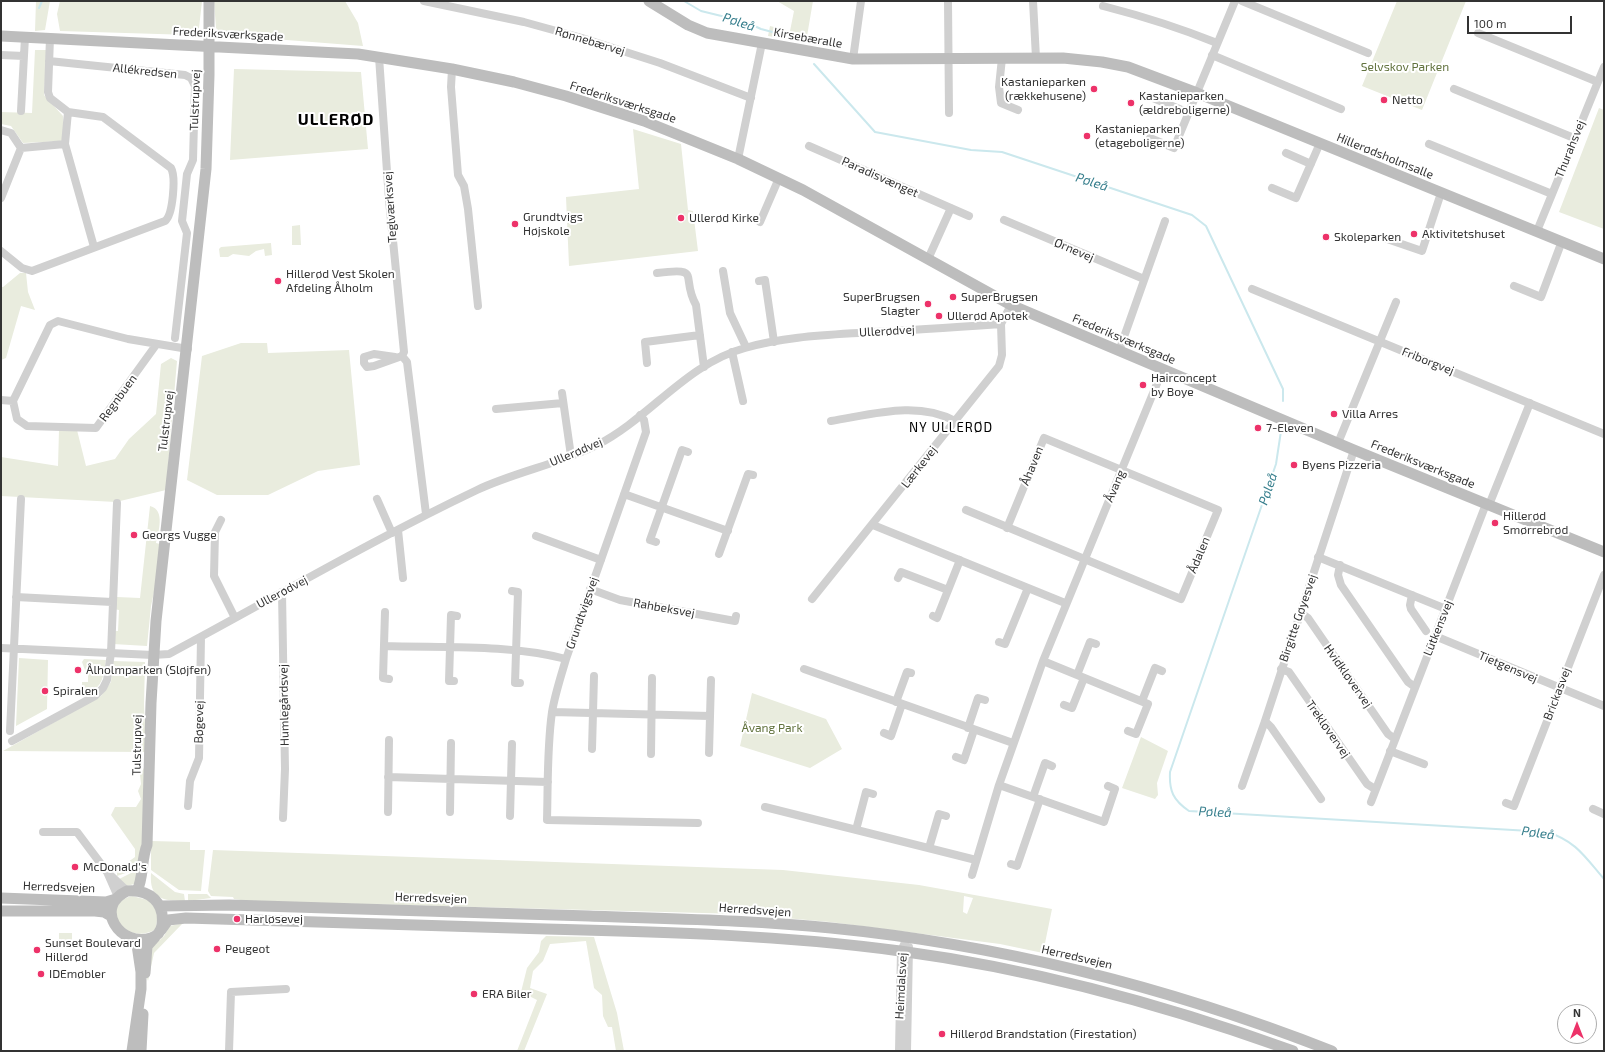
<!DOCTYPE html>
<html>
<head>
<meta charset="utf-8">
<style>
  body { margin:0 }
  #map { position:relative; width:1605px; height:1052px; overflow:hidden; background:#fff; font-family:"Exo 2",sans-serif }
  canvas { display:block }
  .frame { position:absolute; inset:0; border:2px solid #333; pointer-events:none }
  .north { position:absolute; left:1557px; top:1004px; width:40px; height:40px; box-sizing:border-box; background:#fff; border:1px solid #adadad; border-radius:50%; rotate:0deg; font-size:11px; font-weight:700; line-height:16px; text-align:center; color:#333 }
  .north::after { content:''; display:block; margin:auto; width:14px; height:18px; background:#ed3269; clip-path:polygon(50% 0,100% 100%,50% 72%,0 100%) }
  .scale { position:absolute; left:1467px; top:16px; width:105px; height:18px; box-sizing:border-box; border:2px solid #333; border-top:0; padding-left:5px; font-size:12px; line-height:14px; white-space:nowrap; color:#333; -webkit-text-stroke:3px #fff; paint-order:stroke }
</style>
</head>
<body>
<div id="map">
<canvas width="1605" height="1052"></canvas>
<div class="frame"></div>
<div class="north">N</div>
<div class="scale">100 m</div>
</div>
<script>
const context = document.querySelector('canvas').getContext('2d');
context.lineJoin = 'round';
function fill(path, color) {
  context.fillStyle = color;
  context.fill(path, 'evenodd');
}
function stroke(path, color, width, dash) {
  context.strokeStyle = color;
  context.lineWidth = width;
  context.lineCap = dash ? 'butt' : 'round';
  context.setLineDash(dash || []);
  context.stroke(path);
}
function drawText(font, color, halo, rows, align = 'center') {
  context.font = font + ' "Exo 2",sans-serif';
  context.lineWidth = 4;
  context.setLineDash([]);
  context.textBaseline = 'middle';
  context.strokeStyle = halo;
  context.fillStyle = color;
  for (const [text, x, y, turn = 0] of rows) {
    context.save();
    context.translate(x, y);
    context.rotate((+turn || 0) * Math.PI / 180);
    context.textAlign = isNaN(turn) ? turn : align;
    if (halo) context.strokeText(text, 0, 0);
    context.fillText(text, 0, 0);
    context.restore();
  }
}
fill(new Path2D(`
  M36 1H50L45 30 35 31Z
  M60 1H202L199 28 191 35 60 31 57 14Z
  M214 1H345L358 23 363 46 223 35 216 28Z
  M777 1H813L806 42 768 36 770 26 790 31 794 11Z
  M1397 1H1466L1422 110 1362 86Z
  M35 50H47L44 95 63 116 64 141 23 143 11 126 1 124V112L32 113Z
  M234 69 361 72 368 149 230 160Z
  M1599 108 1604 110V229L1559 212Z
  M633 129 681 144 688 210 693 211 698 251 569 266 566 197 639 189Z
  M300 225 301 245H292V226Z
  M271 243 272 255 265 256 264 249 256 251 249 256 233 254 228 257H220L219 249 221 247Z
  M20 273H26L28 292 35 310 21 306 6 358 1 360V287H3Z
  M241 343H267L268 353 349 350 360 465 318 471 268 495H217L187 480 202 356Z
  M171 358 177 361 166 490 116 502 1 496V457L58 466 59 430H77L86 466 115 459 129 439 156 414 161 364Z
  M150 506C166 510 158 533 156 543L160 544V565L151 606 147 646 113 644V631H118L119 610 114 609 117 597 140 598Z
  M19 658 48 660 47 709 16 726Z
  M84 659 106 660C104 672 103 690 88 691L82 686V682H88V673H86L82 662Z
  M113 661 145 662 144 704 146 752 3 751 101 696 111 682Z
  M752 693 826 719 842 749 810 768 740 746Z
  M1141 737 1168 751 1157 783 1158 795 1155 799 1122 788Z
  M144 768 143 849 137 869 117 876V870L135 857V849L111 815 115 807H136L141 799 138 791 141 784 140 775Z
  M151 841 190 842V850H205L201 891 179 890 151 870Z
  M213 850 783 870 919 885 1052 909 1043 953 1000 944 830 922 741 914 248 901 234 899 233 897 211 896 208 891ZM964 896 973 898 967 914 963 912Z
  M133 872H140L134 884 127 886 119 879Z
  M151 873 175 892 184 894 185 901C163 901 149 899 151 873Z
  M188 894H207L211 898 188 901Z
  M132 896 148 900 158 911 156 929C125 948 98 904 132 896Z
  M183 923 154 953 148 981 147 978 151 948 164 936 170 926Z
  M59 933H72V944H59Z
  M546 936 594 937 617 1013 624 1051H616L612 1027H608L603 1016 602 995 594 988 586 941 550 944 543 961 533 971 530 988 547 994 524 1051H517L537 1000 521 992 527 968 539 952 541 941Z`), '#e9ecde');
stroke(new Path2D(`
  M684 1 701 11 746 22 761 29 795 38
  M39 8 42 1
  M814 64 875 132 971 150 1002 152 1192 215 1206 226 1283 389V401
  M1281 431 1276 464 1170 772C1169 791 1173 800 1189 811L1547 832C1576 841 1585 857 1604 879`), '#cbe8ed', 2);
stroke(new Path2D(`
  M424 1 524 22 582 38 660 63 751 98
  M948 1 949 113
  M1033 1 1036 58
  M1242 1 1368 53
  M1103 6C1142 16 1180 28 1217 43
  M1478 33 1598 82
  M1 55 24 56
  M1212 55 1341 109
  M379 57 389 200 404 352 402 356 374 366 367 367 364 363V357L374 354 395 357
  M1002 58 999 87 1001 103 1018 110
  M853 59 861 1
  M49 61 185 75 191 78 195 86 193 160 187 174 182 221 187 233 175 338
  M452 69 451 87 458 175 464 186 468 209 478 306
  M1454 89 1574 138
  M1153 98 1189 113
  M21 111 25 37
  M68 112 65 144 94 247
  M1 130 11 133 21 148 65 144
  M1150 138 1174 148 1235 1
  M1429 144 1552 194
  M809 146 969 216
  M1286 153 1311 164
  M738 159 762 43
  M1272 188 1296 198 1320 143
  M1 198 21 148
  M1004 220 1144 279
  M760 222 779 178
  M1537 231 1604 67
  M1387 239 1422 251 1441 193
  M1 251 22 268 32 271 165 221C173 215 176 177 171 168L103 117 68 112 50 98 48 92 50 38
  M928 259 951 208
  M723 271 730 313 746 347
  M657 273C703 267 680 276 696 305L704 367
  M759 281 765 280 774 342
  M1514 286 1541 297 1562 241
  M1252 289 1604 434
  M156 345 96 428 27 426 17 419 13 401 50 325 58 321 128 339 188 349
  M1119 351 1165 221
  M732 352 743 401
  M402 356 407 362 426 514
  M647 363 645 342 700 335
  M562 393 571 456
  M1 400 13 401
  M496 409 563 403
  M640 415 644 420 646 432 566 659C561 676 555 694 552 712 547 747 548 784 547 820L698 823
  M831 421C870 415 917 400 955 421
  M1338 443 1396 302
  M624 494 728 531
  M377 499 392 533
  M1489 505 1530 403
  M966 510 1181 599 1218 510 1044 438 1007 528
  M221 520 215 532 214 576 235 618
  M873 525 1065 603
  M398 530 403 578
  M536 536 601 560
  M656 542 650 540 682 450 688 452
  M719 554 748 474 753 475
  M1318 557 1446 609
  M1340 565 1338 575 1341 585 1408 682 1415 687
  M898 578 901 572 948 590
  M590 589 620 600 735 621 736 616
  M512 591 518 592 515 683H520
  M282 592 285 769 283 818
  M1412 595 1410 605 1411 609 1426 631
  M16 597 112 602
  M812 599 999 366 1002 355 1001 324 1011 305
  M385 612 383 678 389 679
  M1301 613 1308 618 1388 734 1395 739
  M933 616 937 618 960 560
  M1435 636 1604 706
  M999 642 1005 644 1028 588
  M384 646C443 648 508 644 566 659
  M1 648 153 655 169 654C272 599 372 540 477 490 515 472 559 464 597 445 650 418 686 364 745 348 786 336 831 335 873 332 915 330 958 327 1001 324
  M1043 661 1148 704 1136 734 1128 731
  M804 669 1013 743
  M1281 669 1289 672 1367 784 1375 789
  M1077 675 1090 642 1096 644
  M454 681H449L451 615 457 616
  M1142 701 1155 668 1162 671
  M896 702 907 672 911 673
  M1064 705 1072 708 1084 678
  M552 712 710 716
  M1265 721 1271 727 1321 799
  M968 728 978 698 985 700
  M10 731 21 499
  M884 733 891 736 902 704
  M12 741 95 696 103 688 107 680 111 653 117 503
  M592 749 594 676
  M1390 751 1424 764
  M709 753 711 680
  M651 754 652 678
  M956 757 964 760 974 730
  M388 777 548 782
  M999 785 1104 822 1115 789 1108 786
  M1242 786 1265 721 1354 450
  M1033 797 1045 763 1052 766
  M1371 802 1486 504
  M1506 803 1514 806 1604 575
  M188 806 190 781 199 758 201 637
  M765 807 976 860
  M1593 809 1604 814
  M388 812 389 740
  M450 812 451 743
  M510 816 512 744
  M856 830 866 792 873 794
  M43 832H77L107 872 127 891
  M929 848 939 814 946 816
  M1011 864 1017 866 1040 799
  M107 872 118 897
  M972 875 999 785 1043 661 1163 369
  M229 1051 231 992 286 989
  M899 1051 901 951 907 938
  M907 1051 909 947`), '#d0d0d0', 8);
stroke(new Path2D(`
  M649 1 688 25 707 33 853 59 1063 58 1102 62 1128 67 1197 93 1604 259
  M1 36 358 54 452 69 514 82 566 96 644 121 738 159 803 190 1011 305 1354 450 1604 552
  M127 891C150 889 165 903 162 925 161 932 157 936 151 938 120 948 93 907 127 891Z
  M137 891C144 876 141 860 147 845L151 703 156 621 206 169 209 75V1
  M1 898 106 902 116 899
  M161 906 229 905C349 909 469 912 589 916 670 919 750 920 831 928 1003 945 1171 988 1332 1051
  M1 911H95L104 912 111 916
  M161 930 168 920 186 918C306 921 426 925 546 929 665 932 783 935 900 951 1034 969 1166 1005 1293 1051
  M127 937 137 945 141 972V989L132 1051
  M145 973 147 946 155 937
  M141 1051 143 1014`), '#bdbdbd', 11);
for (const [x, y, r, color] of [
  [1094,89,4,"#ed3269"],
  [1384,100,4,"#ed3269"],
  [1131,103,4,"#ed3269"],
  [1087,136,4,"#ed3269"],
  [681,218,4,"#ed3269"],
  [515,224,4,"#ed3269"],
  [1414,234,4,"#ed3269"],
  [1326,237,4,"#ed3269"],
  [278,281,4,"#ed3269"],
  [953,297,4,"#ed3269"],
  [928,304,4,"#ed3269"],
  [939,316,4,"#ed3269"],
  [1143,385,4,"#ed3269"],
  [1334,414,4,"#ed3269"],
  [1258,428,4,"#ed3269"],
  [1294,465,4,"#ed3269"],
  [1495,523,4,"#ed3269"],
  [134,535,4,"#ed3269"],
  [78,670,4,"#ed3269"],
  [45,691,4,"#ed3269"],
  [75,867,4,"#ed3269"],
  [237,919,4,"#ed3269"],
  [217,949,4,"#ed3269"],
  [37,950,4,"#ed3269"],
  [41,974,4,"#ed3269"],
  [474,994,4,"#ed3269"],
  [942,1034,4,"#ed3269"]
]) {
  const dot = new Path2D();
  dot.arc(x, y, r, 0, 2 * Math.PI);
  context.fillStyle = color;
  context.fill(dot);
  stroke(dot, '#fff', 1.5);
}
drawText('12px', '#333', '#fff', [
  ["Frederiksværksgade",228,34,3],
  ["Kirsebæralle",808,38,10],
  ["Rønnebærvej",590,41,17],
  ["Allékredsen",145,71,6],
  ["Tulstrupvej",195,100,-88],
  ["Frederiksværksgade",623,102,18],
  ["Thurahsvej",1570,149,-68],
  ["Hillerødsholmsalle",1385,156,22],
  ["Paradisvænget",880,177,24],
  ["Teglværksvej",390,207,-94],
  ["Ørnevej",1074,250,23],
  ["Ullerødvej",887,331,-3],
  ["Frederiksværksgade",1124,339,23],
  ["Friborgvej",1428,361,22],
  ["Regnbuen",118,398,-54],
  ["Tulstrupvej",166,421,-83],
  ["Ullerødvej",576,452,-23],
  ["Frederiksværksgade",1423,464,22],
  ["Åhaven",1032,466,-68],
  ["Lærkevej",919,467,-52],
  ["Åvang",1115,486,-67],
  ["Ådalen",1199,555,-67],
  ["Ullerødvej",282,592,-28],
  ["Rahbeksvej",664,608,10],
  ["Grundtvigsvej",582,613,-71],
  ["Birgitte Gøyesvej",1298,618,-71],
  ["Lütkensvej",1438,628,-68],
  ["Tietgensvej",1508,667,23],
  ["Hvidkløvervej",1348,676,55],
  ["Brickasvej",1557,694,-69],
  ["Humlegårdsvej",284,705,-91],
  ["Bøgevej",199,722,-89],
  ["Trekløvervej",1328,729,55],
  ["Tulstrupvej",137,745,-89],
  ["Herredsvejen",59,887,2],
  ["Herredsvejen",431,898,2],
  ["Herredsvejen",755,910,4],
  ["Herredsvejen",1077,957,13],
  ["Heimdalsvej",901,986,-87]
]);
drawText('12px', '#61723d', '#fff', [
  ["Selvskov Parken",1405,67],
  ["Åvang Park",772,728]
]);
drawText('12px', '#333', '#fff', [
  ["Kastanieparken",1086,82,"right"],
  ["(rækkehusene)",1086,96,"right"],
  ["Kastanieparken",1139,96],
  ["(ældreboligerne)",1139,110],
  ["Netto",1392,100],
  ["Kastanieparken",1095,129],
  ["(etageboligerne)",1095,143],
  ["Grundtvigs",523,217],
  ["Højskole",523,231],
  ["Ullerød Kirke",689,218],
  ["Aktivitetshuset",1422,234],
  ["Skoleparken",1334,237],
  ["Hillerød Vest Skolen",286,274],
  ["Afdeling Ålholm",286,288],
  ["SuperBrugsen",920,297,"right"],
  ["Slagter",920,311,"right"],
  ["SuperBrugsen",961,297],
  ["Ullerød Apotek",947,316],
  ["Hairconcept",1151,378],
  ["by Boye",1151,392],
  ["Villa Arres",1342,414],
  ["7-Eleven",1266,428],
  ["Byens Pizzeria",1302,465],
  ["Hillerød",1503,516],
  ["Smørrebrød",1503,530],
  ["Georgs Vugge",142,535],
  ["Ålholmparken (Sløjfen)",86,670],
  ["Spiralen",53,691],
  ["McDonald's",83,867],
  ["Harløsevej",245,919],
  ["Sunset Boulevard",45,943],
  ["Hillerød",45,957],
  ["Peugeot",225,949],
  ["IDEmøbler",49,974],
  ["ERA Biler",482,994],
  ["Hillerød Brandstation (Firestation)",950,1034]
], 'left');
drawText('italic 13px', '#377f8d', '#fff', [
  ["Pøleå",739,22,18],
  ["Pøleå",1092,182,18],
  ["Pøleå",1268,489,-71],
  ["Pøleå",1215,812,3],
  ["Pøleå",1538,833,8]
]);
context.letterSpacing = '1px';
drawText('13px', '#000', '#fff', [
  ["NY ULLERØD",951,428]
]);
context.letterSpacing = '0px';
context.letterSpacing = '1px';
drawText('bold 16px', '#000', '#fff', [
  ["ULLERØD",336,120]
]);
context.letterSpacing = '0px';
</script>
</body>
</html>
